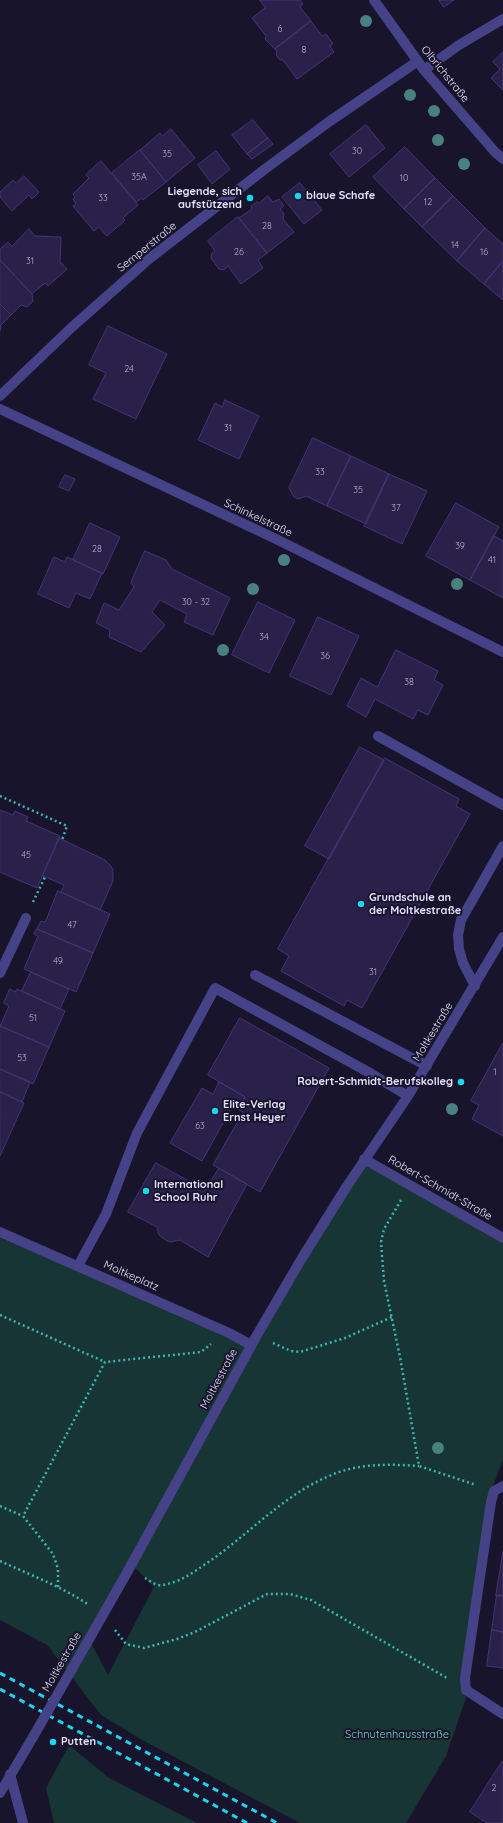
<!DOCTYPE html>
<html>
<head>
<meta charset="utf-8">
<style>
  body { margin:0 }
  canvas { display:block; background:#18142b }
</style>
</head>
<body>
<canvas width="503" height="1823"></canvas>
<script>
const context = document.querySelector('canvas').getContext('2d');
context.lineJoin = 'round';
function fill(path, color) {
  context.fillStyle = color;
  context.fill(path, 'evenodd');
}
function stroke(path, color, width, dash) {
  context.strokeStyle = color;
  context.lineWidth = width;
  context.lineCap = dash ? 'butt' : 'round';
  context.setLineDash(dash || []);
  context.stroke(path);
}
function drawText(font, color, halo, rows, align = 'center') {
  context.font = font + ' Quicksand,sans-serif';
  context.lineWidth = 4;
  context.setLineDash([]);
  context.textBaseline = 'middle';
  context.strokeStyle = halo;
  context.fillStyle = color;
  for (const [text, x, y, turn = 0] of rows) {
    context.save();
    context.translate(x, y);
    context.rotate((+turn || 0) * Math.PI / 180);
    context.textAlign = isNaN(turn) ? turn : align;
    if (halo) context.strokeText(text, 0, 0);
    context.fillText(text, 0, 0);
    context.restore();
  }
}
fill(new Path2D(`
  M365 1162 503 1240V1459L490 1494 466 1698 446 1756 406 1823H300L144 1741 101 1715 47 1645 0 1620V1238L227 1333 249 1346 89 1639 108 1675 154 1587 132 1565 259 1334Z
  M69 1745 109 1778 197 1823H54L46 1788Z`), '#173534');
const building = new Path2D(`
  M260 0H300L303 4 300 7 311 21 275 49 265 39 266 36 252 18 265 8Z
  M439 0H454L444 7Z
  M311 21 322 36 326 34 333 44 330 46 334 52 297 79 283 60H280L276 55 277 52 275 49Z
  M503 52V90L491 78 500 69 493 62Z
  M253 120 268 138 247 154 232 135Z
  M366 125 385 148 349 177 330 154Z
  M171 129 195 158 166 182 140 150 160 133 162 136Z
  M268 138 273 144 252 159 247 154Z
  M405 147 435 178 404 209 373 177Z
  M140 150 166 182 143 200 142 198 136 202 112 173Z
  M216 151 230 169 212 184 198 165Z
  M101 161 138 205 123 218 125 220 107 236 99 227 94 231 73 206 76 204 73 199 75 197 73 194 89 178 86 175Z
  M24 176 39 192 32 199 29 195 12 211 0 197V192L13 180 16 183Z
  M435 178 453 196 422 227 404 209Z
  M300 183 322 210 304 224 282 197Z
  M268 196 273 202 279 199 284 206 280 209 284 214 283 219 294 232 267 253 239 218 252 209 251 206 257 202 259 203Z
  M453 196 485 228 457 261 422 227Z
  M238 217 267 253 258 260 263 268 241 284 228 266 224 270 219 269 211 258 212 253 215 251 208 241Z
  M485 228 503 244V261L484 284 457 261Z
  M29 229 35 236 61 237 60 262 67 269 48 286 45 283 32 294 0 260V249L8 242 12 246Z
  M0 260 32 294 33 301 27 307 21 305 11 315 0 304Z
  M503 261V300L484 284Z
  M0 304 11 315 1 325 0 331Z
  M108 326 167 354 136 419 93 399 106 373 89 365Z
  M225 400 259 416 239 459 198 440 215 403 222 407Z
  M313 438 351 456 327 506 306 496 298 499 294 497 289 488Z
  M351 456 389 474 366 524 327 506Z
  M389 474 427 491 402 544 364 526Z
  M65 475 75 479 69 491 59 487Z
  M456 503 499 527 470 580 426 556Z
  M90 523 120 537 103 574 73 560Z
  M494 536 503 541V598L470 580Z
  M145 551 166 560 172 569 230 598 213 635 184 622 187 614 160 600 152 612 165 625 141 652 109 637 110 630 96 623 104 603 119 610 134 587 131 583Z
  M54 557 65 562 67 557 102 573 90 599 76 593 69 608 38 594Z
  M258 602 295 620 269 673 232 655Z
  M318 617 359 636 331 695 290 676Z
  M396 650 438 671 434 680 443 685 428 715 418 710 413 719 375 699 366 717 347 706 361 678 377 687Z
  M360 747 384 760 329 859 305 846Z
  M385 758 459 799 456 806 470 814 362 1008 347 1000 344 1006 281 971 289 956 278 949Z
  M0 810 13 815 15 811 28 817 26 821 60 836 37 888 0 872Z
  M59 838 105 860 111 866 113 870V881L100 910 61 892 64 885 43 876Z
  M58 891 110 914 93 953 37 929 41 921 45 922Z
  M37 929 93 953 76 992 24 969 38 936 34 934Z
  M31 972 69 989 60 1009 22 991Z
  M10 989 15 992 17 989 65 1011 49 1047 0 1026 9 1006 4 1003Z
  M240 1018 329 1068 260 1192 213 1165 243 1112 238 1109 245 1097 208 1075Z
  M0 1026 49 1047 33 1084 0 1069Z
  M503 1043V1136L472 1119 479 1105 471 1101Z
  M0 1069 30 1082 22 1102 0 1092Z
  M219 1082 245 1097 238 1109 232 1107 202 1161 170 1143 202 1088 213 1094Z
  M0 1092 24 1103 0 1156Z
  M156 1163 205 1190 219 1168 247 1184 208 1257 180 1240 171 1242 167 1241 159 1235 157 1227 128 1212Z
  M503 1552V1596H496Z
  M497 1595 503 1596V1632L492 1630Z
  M492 1630 503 1632V1668L487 1666Z
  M502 1762 503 1763V1823H487L470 1812Z`);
fill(building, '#2a214b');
stroke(building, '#433575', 1);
stroke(new Path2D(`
  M0 796 67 826 62 840
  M33 902 45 877
  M401 1200 384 1229 381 1242 384 1281 400 1357 419 1466 476 1485
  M0 1315 105 1362
  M273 1343 291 1351 300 1352 345 1338 392 1317
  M0 1506 23 1516
  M0 1561C30 1575 61 1586 89 1605
  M145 1578C150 1581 156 1586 162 1585 180 1583 195 1571 210 1561 250 1533 284 1495 329 1476 358 1463 388 1464 419 1466
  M58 1587V1569L53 1554 23 1516 105 1362 201 1352 211 1344
  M115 1630 126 1644 144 1648 177 1639 195 1632 267 1594H290L311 1600 447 1678`), '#3ab7b2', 2.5, [2, 3]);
stroke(new Path2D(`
  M374 0 424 70 495 152 503 159
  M424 70 459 45 503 19
  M0 396 71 328 149 259 265 169 330 121 418 61
  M0 409 276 539 503 652
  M378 736 503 805
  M0 973 26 918
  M255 975 427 1066
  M475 986 463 963 459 949 458 935 461 920 503 846
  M364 1159 503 1238
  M0 1232 229 1333 251 1345
  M78 1266 106 1214 137 1133 215 988 370 1073 408 1096
  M503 1486 494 1491 491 1502 465 1678 466 1690 503 1714
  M72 1669 129 1569 257 1335 302 1258 347 1186 408 1096 503 937
  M10 1774 23 1823
  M0 1793 33 1737`), '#464287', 10);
stroke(new Path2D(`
  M0 1673 277 1823
  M0 1689 247 1823`), '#1ad6ef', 3, [6, 5]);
stroke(new Path2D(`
  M33 1737 72 1669`), '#464287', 10);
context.fillStyle = '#48817e';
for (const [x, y] of [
  [366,21],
  [410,95],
  [434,111],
  [438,140],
  [464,164],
  [284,560],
  [457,584],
  [253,589],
  [223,650],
  [452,1109],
  [438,1448]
]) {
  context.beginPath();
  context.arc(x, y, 6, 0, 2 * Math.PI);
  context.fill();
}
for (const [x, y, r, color] of [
  [298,196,4,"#1ad6ef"],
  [250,198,4,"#1ad6ef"],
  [361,904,4,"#1ad6ef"],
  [461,1082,4,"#1ad6ef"],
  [215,1111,4,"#1ad6ef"],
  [146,1191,4,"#1ad6ef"],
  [53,1742,4,"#1ad6ef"]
]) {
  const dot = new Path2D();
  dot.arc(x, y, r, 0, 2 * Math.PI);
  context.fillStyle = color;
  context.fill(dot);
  stroke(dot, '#18142b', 1.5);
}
drawText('9px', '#b6b0d0', null, [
  ["6",280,29],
  ["8",304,50],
  ["30",357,151],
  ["35",167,154],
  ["35A",139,177],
  ["10",404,178],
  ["33",103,198],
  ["12",428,202],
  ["28",267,226],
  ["14",455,245],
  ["26",239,252],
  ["16",484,252],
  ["31",30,261],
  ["24",129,369],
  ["31",228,428],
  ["33",320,472],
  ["35",358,490],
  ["37",396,508],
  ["39",460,546],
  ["28",97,549],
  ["41",492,560],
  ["30 - 32",196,602],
  ["34",264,637],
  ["36",325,656],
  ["38",409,682],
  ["45",26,855],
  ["47",72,925],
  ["49",58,961],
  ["31",373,972],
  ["51",33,1018],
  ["53",22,1058],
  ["1",495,1072],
  ["63",200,1126],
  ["2",494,1788]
]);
drawText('11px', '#e4e0fd', '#18142b', [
  ["Olbrichstraße",445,74,51],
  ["Semperstraße",147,247,-39],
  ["Schinkelstraße",258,518,25],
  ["Moltkestraße",433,1032,-59],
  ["Robert-Schmidt-Straße",440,1188,30],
  ["Moltkeplatz",131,1276,24],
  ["Moltkestraße",219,1379,-62],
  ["Moltkestraße",62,1662,-60]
]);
drawText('bold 11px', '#e4e0fd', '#18142b', [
  ["Liegende, sich",242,192,"right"],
  ["aufstützend",242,205,"right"],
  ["blaue Schafe",306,196],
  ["Grundschule an",369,898],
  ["der Moltkestraße",369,911],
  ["Robert-Schmidt-Berufskolleg",453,1082,"right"],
  ["Elite-Verlag",223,1105],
  ["Ernst Heyer",223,1118],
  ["International",154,1185],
  ["School Ruhr",154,1198],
  ["Putten",61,1742]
], 'left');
drawText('11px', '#6fdac1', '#18142b', [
  ["Schnutenhausstraße",397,1735]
]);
</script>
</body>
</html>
